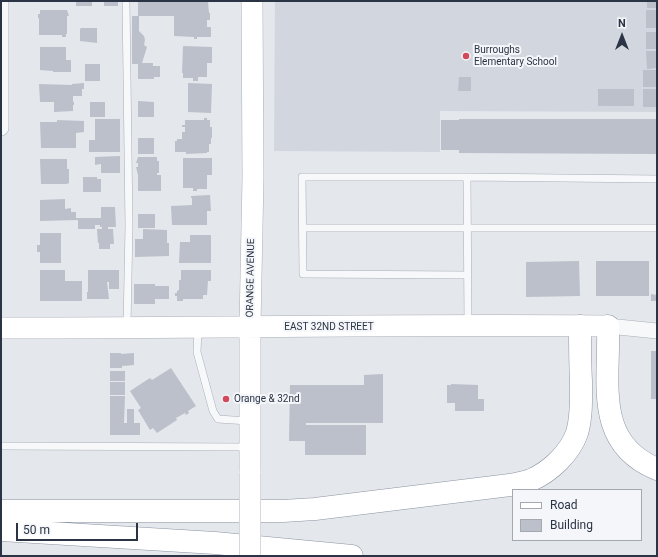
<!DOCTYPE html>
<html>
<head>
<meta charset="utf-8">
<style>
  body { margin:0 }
  #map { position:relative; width:658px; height:557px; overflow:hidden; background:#e4e7ec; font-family:Roboto,sans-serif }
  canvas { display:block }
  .frame { position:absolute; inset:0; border:2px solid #2b3445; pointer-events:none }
  .legend { position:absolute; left:512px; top:489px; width:130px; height:52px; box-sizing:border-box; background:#f4f6f9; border:1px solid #a4a8b1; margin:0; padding:5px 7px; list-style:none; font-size:12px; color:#2b3445 }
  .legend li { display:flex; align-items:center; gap:8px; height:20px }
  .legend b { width:20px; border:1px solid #a4a8b1 }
  .north { position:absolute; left:602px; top:16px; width:40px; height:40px; -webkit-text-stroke:3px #f4f6f9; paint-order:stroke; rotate:0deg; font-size:11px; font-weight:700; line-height:16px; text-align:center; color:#2b3445 }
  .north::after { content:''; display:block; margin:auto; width:14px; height:18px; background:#2b3445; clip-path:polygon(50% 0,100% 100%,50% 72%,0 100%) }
  .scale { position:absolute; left:16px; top:523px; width:122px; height:18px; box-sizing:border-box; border:2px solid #2b3445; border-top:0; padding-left:5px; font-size:12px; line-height:14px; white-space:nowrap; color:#2b3445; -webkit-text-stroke:3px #f4f6f9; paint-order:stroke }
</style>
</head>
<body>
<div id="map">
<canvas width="658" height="557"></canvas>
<div class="frame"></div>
<ul class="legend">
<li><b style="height:5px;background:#fff"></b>Road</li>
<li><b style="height:11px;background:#bbc0ca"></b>Building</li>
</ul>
<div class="north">N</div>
<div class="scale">50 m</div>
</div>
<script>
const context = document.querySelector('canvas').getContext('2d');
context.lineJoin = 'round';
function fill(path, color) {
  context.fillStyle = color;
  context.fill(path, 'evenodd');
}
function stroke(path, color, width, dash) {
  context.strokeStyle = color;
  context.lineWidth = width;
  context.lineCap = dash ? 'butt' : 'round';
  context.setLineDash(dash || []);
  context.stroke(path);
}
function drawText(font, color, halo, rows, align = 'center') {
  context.font = font + ' Roboto,sans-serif';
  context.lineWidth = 4;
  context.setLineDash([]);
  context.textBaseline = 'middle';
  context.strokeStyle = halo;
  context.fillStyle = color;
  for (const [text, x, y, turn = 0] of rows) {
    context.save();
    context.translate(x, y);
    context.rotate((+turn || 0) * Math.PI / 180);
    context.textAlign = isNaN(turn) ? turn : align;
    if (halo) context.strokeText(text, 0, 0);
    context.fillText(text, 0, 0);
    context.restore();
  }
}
fill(new Path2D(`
  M275 1H657V112L440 111V152L274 151Z`), '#d2d6de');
fill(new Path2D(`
  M76 1H92V6H76Z
  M104 1H118V6H104Z
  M138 1 208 2 209 13H210V20H207V27H211V37H197V39H194V37L174 36V16H139V31L144 36 145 40 144 45 147 47 142 63H153V66H160V77H154V79H138V64H132V16H138Z
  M647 1H657V8H647Z
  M40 10H67L69 16H67V34H66V37H62V35H39V18H38V14H40Z
  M646 10H657V28H646Z
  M81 28H97V43L80 41V29Z
  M646 32H657V49H646Z
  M183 46 212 47V63H207V77H198V81H193V78H183V73H182Z
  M40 47H66V60H71V72H53V71L40 70Z
  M646 51H657V68L647 69Z
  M85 64H100V81H85Z
  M643 70H657V87H643Z
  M459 77H471V91H458Z
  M84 83V89H82V96H73V102H74V105H73V111L54 112V102H40L39 84 72 85V84Z
  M188 83 212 84 211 113 188 112Z
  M598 89H634V106H598Z
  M643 89H657V107H643Z
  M138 101 154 102V117H138Z
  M90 102H105V117H90Z
  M204 118H207V120H210V127H212V138H211V144H209V152H207V153L186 154V152H175V141H177V139H182V132H185V127H182V125H185V120H204Z
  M95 119H120V152H89V140H95Z
  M459 119H657V154L459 153V150H441V120H459Z
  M57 120 84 121V132L76 133V148H41L40 122H57Z
  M138 138H154V154H138Z
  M120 156V173H101V164L95 165V157Z
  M138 157H157V161H159V173H157V175H161V191H138V175L136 167H138V163H136Z
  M183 158H212V175H207V189H197V191H193V188H183Z
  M40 159H67V169H69V183L67 184H41Z
  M83 177H97V179H101V192H83Z
  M210 195 211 211H207V225H172L171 206 192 205V198H191V196Z
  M65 199V209L71 208V212H76V218H101V207H115L116 227H108V229H113L114 244H110V249H99V243H98L97 229H102V227H100V225H95V229H78V220L40 221V200Z
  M138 214H155V228H138Z
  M143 229 167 230V243H169V256L135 257V239H143Z
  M40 233H61V263H40V252H37V245H40Z
  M190 235H211V263H179L180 242H190Z
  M579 261 580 296 526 297V262Z
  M596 261H649V296H596Z
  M40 270H65V281H82V301H40Z
  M88 270H119V289H109V282H107L109 299H87V292H88Z
  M181 270H211V281H208L207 295H203V299H183V301H177V296H175V293H177V291L179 290V280H181Z
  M134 284H155V286H169V299H155V304H134Z
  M651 294 657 295V301H651Z
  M651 351H657V402H656V399H651Z
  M110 353H121V354L134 353V365L122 366V368H110Z
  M171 368 196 406 188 411 189 413 186 415 185 413 176 418 177 420 157 433 153 428 150 430 138 410 141 408 130 391 150 378 152 380Z
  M110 371H125V381H110Z
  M383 374V423H306V425H366V455H305V441H289L290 385H364V375Z
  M110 382H125V395H110Z
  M451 384 478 385V399H484V411H455V403H447V385H451Z
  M110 396H125L124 423H127V409H134V423H140V435H110Z`), '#bbc0ca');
const lane = new Path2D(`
  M126 1 129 226 127 326
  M467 177 657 179
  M303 228H657
  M467 275 303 274 302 177H467L468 324
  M198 329 197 352 213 411 218 419 248 421
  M1 446 247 447`);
const street = new Path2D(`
  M1 128V1
  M608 326 657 331`);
const secondary = new Path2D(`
  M1 328C203 328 406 324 608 326
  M250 473V326L253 177 252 1`);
const highway = new Path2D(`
  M608 326C610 381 593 443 657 469
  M1 511H283L315 509 510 485C517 484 524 482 531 480 550 472 570 453 577 433 582 416 581 398 581 381 580 363 580 344 580 326
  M1 530 215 543 352 556`);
stroke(lane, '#a9aeb7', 8);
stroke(street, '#a9aeb7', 16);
stroke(secondary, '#a9aeb7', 22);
stroke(highway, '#8b94a3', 23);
stroke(lane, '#f7f8fa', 7);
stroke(street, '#f7f8fa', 15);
stroke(secondary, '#fff', 21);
stroke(highway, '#fff', 22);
const secondaryBridge = new Path2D(`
  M250 473V556`);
stroke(secondaryBridge, '#a9aeb7', 22, []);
stroke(secondaryBridge, '#fff', 21);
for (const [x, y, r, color] of [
  [466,56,4,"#d1495b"],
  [226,399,4,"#d1495b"]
]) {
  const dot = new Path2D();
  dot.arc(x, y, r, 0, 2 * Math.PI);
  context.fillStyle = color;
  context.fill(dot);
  stroke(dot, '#f4f6f9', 1.5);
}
drawText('10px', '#2b3445', '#f4f6f9', [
  ["Burroughs",474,50],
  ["Elementary School",474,62],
  ["Orange & 32nd",234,399]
], 'left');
drawText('10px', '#2b3445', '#f4f6f9', [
  ["ORANGE AVENUE",251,278,-89],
  ["EAST 32ND STREET",329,327]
]);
</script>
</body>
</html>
